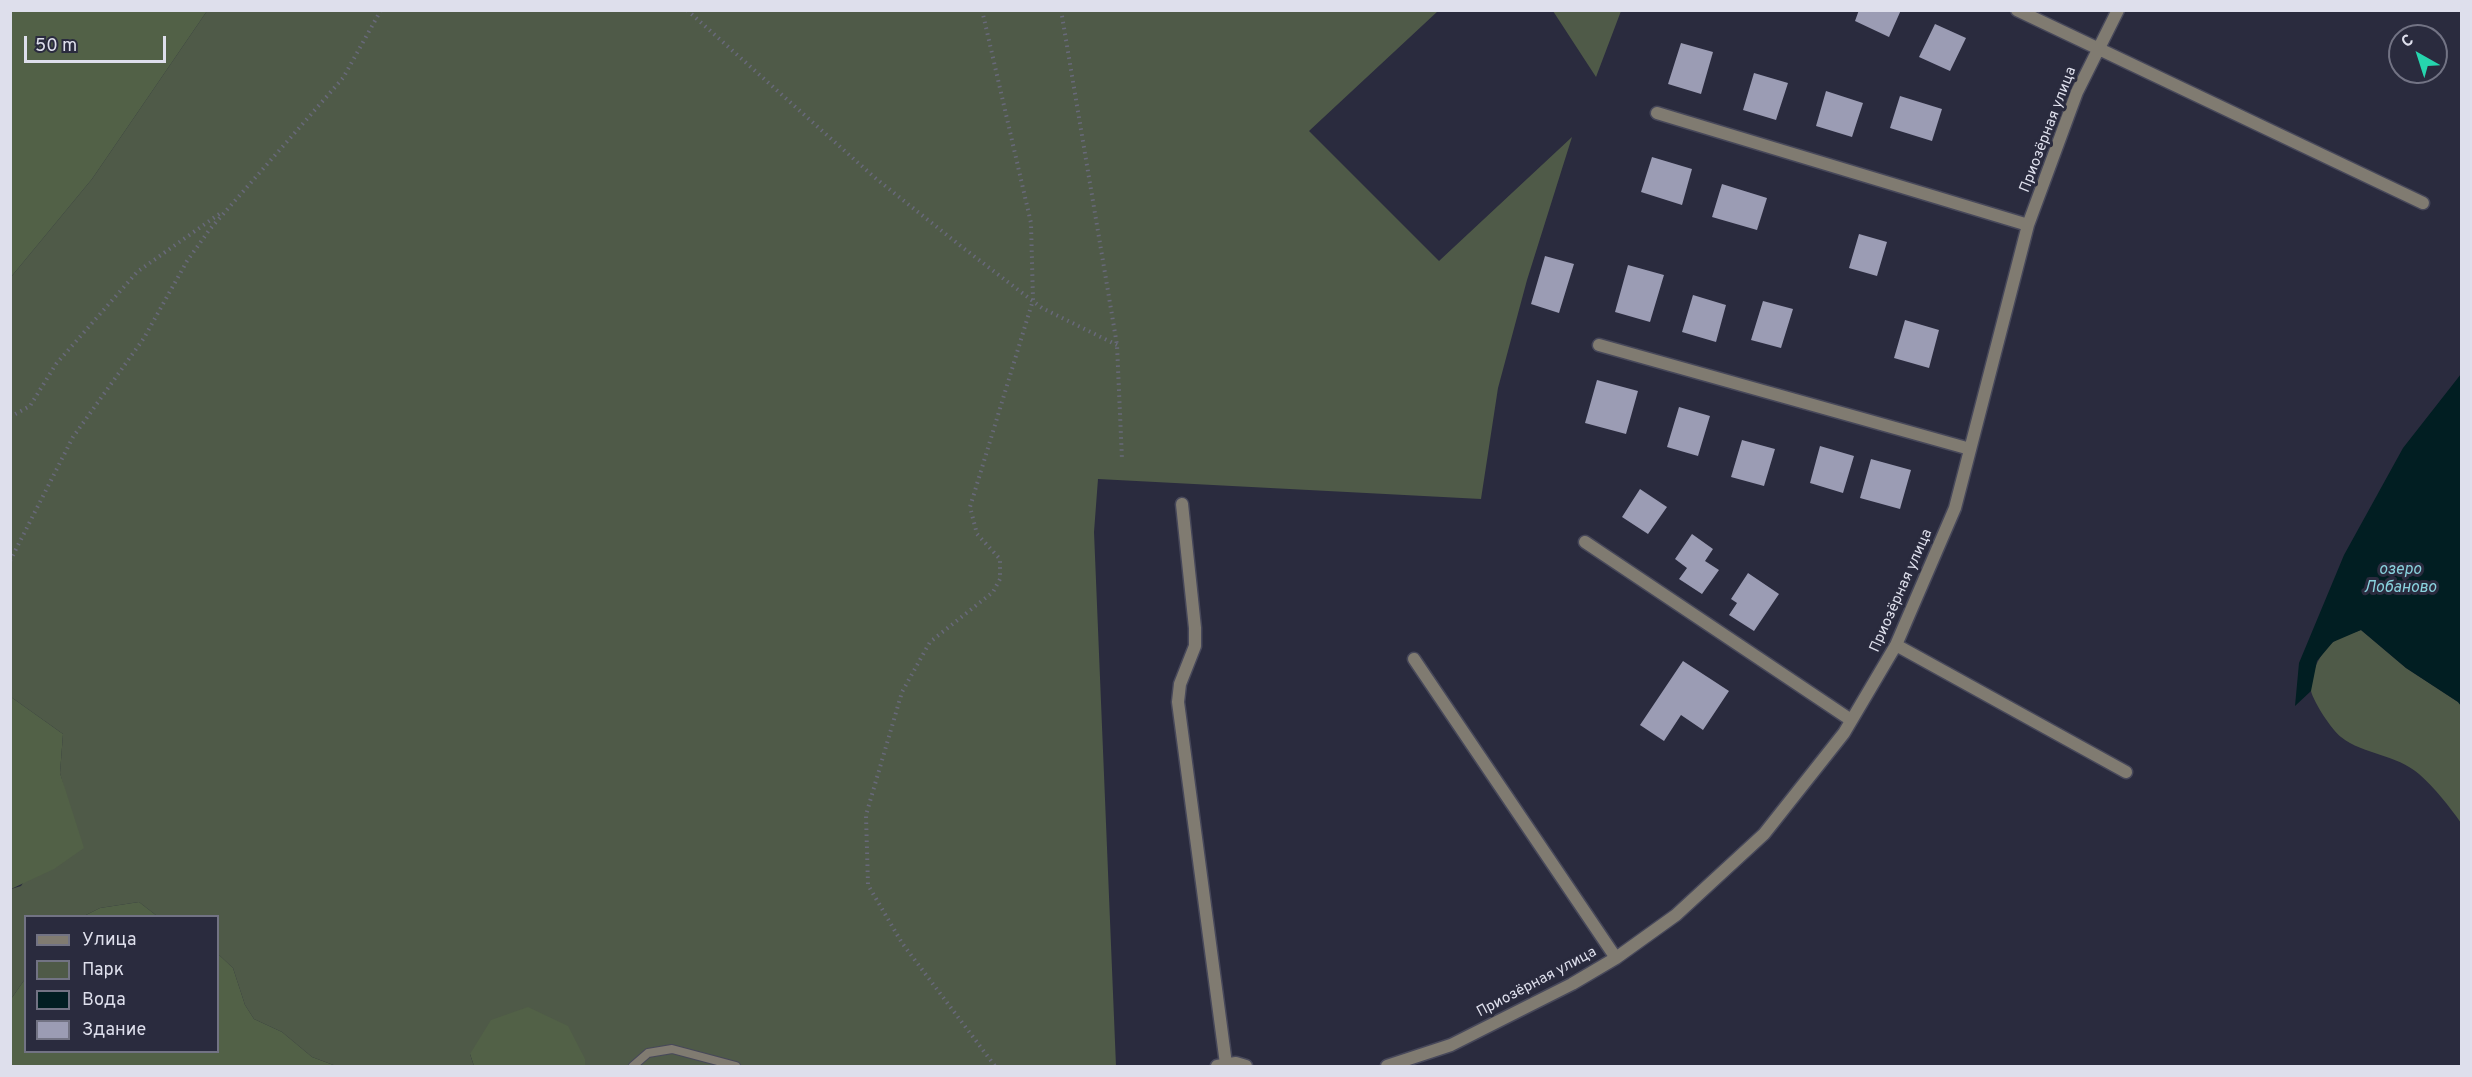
<!DOCTYPE html>
<html>
<head>
<meta charset="utf-8">
<style>
  body { margin:0 }
  #map { position:relative; width:2472px; height:1077px; overflow:hidden; background:#2a2b3e; font-family:Overpass,sans-serif }
  canvas { display:block }
  .frame { position:absolute; inset:0; border:12px solid #dedfec; pointer-events:none }
  .legend { position:absolute; left:24px; top:915px; width:195px; height:138px; box-sizing:border-box; background:#2a2b3e; border:2px solid #727384; margin:0; padding:8px 10px; list-style:none; font-size:18px; color:#dedfec }
  .legend li { display:flex; align-items:center; gap:12px; height:30px }
  .legend b { width:30px; border:2px solid #727384 }
  .north { position:absolute; left:2388px; top:24px; width:60px; height:60px; box-sizing:border-box; background:#2a2b3e; border:2px solid #727384; border-radius:50%; rotate:321deg; font-size:16px; font-weight:700; line-height:24px; text-align:center; color:#dedfec }
  .north::after { content:''; display:block; margin:auto; width:21px; height:27px; background:#26d5ae; clip-path:polygon(50% 0,100% 100%,50% 72%,0 100%) }
  .scale { position:absolute; left:24px; top:36px; width:142px; height:27px; box-sizing:border-box; border:3px solid #dedfec; border-top:0; padding-left:8px; font-size:18px; line-height:21px; white-space:nowrap; color:#dedfec; -webkit-text-stroke:4px #2a2b3e; paint-order:stroke }
</style>
</head>
<body>
<div id="map">
<canvas width="2472" height="1077"></canvas>
<div class="frame"></div>
<ul class="legend">
<li><b style="height:8px;background:#807b71"></b>Улица</li>
<li><b style="height:16px;background:#4f5a48"></b>Парк</li>
<li><b style="height:16px;background:#011e22"></b>Вода</li>
<li><b style="height:16px;background:#9b9cb4"></b>Здание</li>
</ul>
<div class="north">С</div>
<div class="scale">50 m</div>
</div>
<script>
const context = document.querySelector('canvas').getContext('2d');
context.lineJoin = 'round';
function fill(path, color) {
  context.fillStyle = color;
  context.fill(path, 'evenodd');
}
function stroke(path, color, width, dash) {
  context.strokeStyle = color;
  context.lineWidth = width;
  context.lineCap = dash ? 'butt' : 'round';
  context.setLineDash(dash || []);
  context.stroke(path);
}
function drawText(font, color, halo, rows, align = 'center') {
  context.font = font + ' Overpass,sans-serif';
  context.lineWidth = 6;
  context.setLineDash([]);
  context.textBaseline = 'middle';
  context.strokeStyle = halo;
  context.fillStyle = color;
  for (const [text, x, y, turn = 0] of rows) {
    context.save();
    context.translate(x, y);
    context.rotate((+turn || 0) * Math.PI / 180);
    context.textAlign = isNaN(turn) ? turn : align;
    if (halo) context.strokeText(text, 0, 0);
    context.fillText(text, 0, 0);
    context.restore();
  }
}
fill(new Path2D(`
  M207 11H1438L1309 131 1439 261 1572 137 1527 280 1498 388 1481 499 1098 479 1094 532 1116 1066H585V1059L470 1054 474 1066H336L312 1057 282 1032 254 1019 245 1005 233 968 218 954V916H157L139 902 100 908 84 916H26L25 979 11 999V889L21 886 70 810 60 773 63 734 11 697V277L92 179Z
  M1553 11H1621L1596 77Z
  M2361 630 2406 668 2458 702 2462 706 2461 823C2449 806 2435 788 2419 774 2396 754 2364 755 2341 737 2332 730 2314 703 2311 691 2308 676 2321 652 2332 643 2339 637 2352 633 2361 630Z`), '#4f5a48');
fill(new Path2D(`
  M11 10 207 11 92 179 11 277Z
  M11 697 63 734 60 773 84 848 54 869 11 889Z
  M139 902 157 916H84L100 908Z
  M218 954 233 968 245 1005 254 1019 282 1032 312 1057 336 1066H11V999L25 979 26 1052H218Z
  M528 1007 568 1026 585 1059V1066H474L470 1054 491 1020Z`), '#526147');
fill(new Path2D(`
  M2461 374V706L2458 702 2406 668 2361 630 2333 642 2317 661 2311 691 2295 706 2299 663 2344 555 2403 448Z`), '#011e22');
fill(new Path2D(`
  M1859 10H1901L1889 37 1855 21Z
  M1935 24 1966 38 1950 71 1919 57Z
  M1681 43 1713 52 1701 94 1668 84Z
  M1754 73 1788 83 1776 120 1743 110Z
  M1826 91 1863 103 1852 137 1816 126Z
  M1900 96 1942 109 1932 141 1890 128Z
  M1652 157 1692 169 1682 205 1641 192Z
  M1722 184 1767 198 1757 230 1712 217Z
  M1859 234 1887 242 1877 276 1849 268Z
  M1545 256 1574 264 1559 313 1531 304Z
  M1628 265 1664 275 1650 322 1615 312Z
  M1693 295 1726 305 1716 342 1682 332Z
  M1763 301 1793 309 1781 348 1751 340Z
  M1905 320 1939 330 1929 368 1894 358Z
  M1597 380 1638 391 1626 434 1585 423Z
  M1679 407 1710 416 1698 456 1667 447Z
  M1742 440 1775 449 1764 486 1731 477Z
  M1820 446 1854 456 1843 493 1810 483Z
  M1871 459 1911 470 1900 509 1860 498Z
  M1640 489 1667 507 1648 534 1622 517Z
  M1692 534 1713 549 1705 561 1719 570 1702 594 1679 579 1687 568 1675 559Z
  M1748 573 1779 594 1754 631 1729 615 1737 603 1731 599Z
  M1683 661 1729 691 1703 730 1681 715 1664 741 1640 725Z`), '#9b9cb4');
const service = new Path2D(`
  M633 1066 648 1053 672 1049 736 1066`);
const minor = new Path2D(`
  M2017 10 2423 203
  M1657 113 2028 225
  M1599 345 1970 449
  M1182 504 1195 628V646L1180 684 1178 702 1226 1064
  M1585 542 1851 720
  M1896 645 2126 772
  M1414 659 1616 958
  M1217 1066 1236 1063 1246 1066
  M1387 1066 1451 1045 1572 984 1616 958 1676 915 1764 834 1844 733 1896 645 1955 508 2028 225 2077 92 2118 10`);
stroke(service, '#47485a', 10);
stroke(minor, '#47485a', 15);
stroke(new Path2D(`
  M687 10 874 177 962 247 1042 308 1117 345
  M982 10 1031 223 1033 300 970 507 977 534 1000 559V579L993 592 930 642 902 692 866 815 868 885 902 943 995 1066
  M1061 10 1117 345 1122 460
  M10 417 30 406 56 364 137 272 222 212
  M10 561 73 437 144 338 187 261 210 229 343 78 381 10`), '#68697a', 4, [1.5, 4.5]);
stroke(service, '#807b71', 8);
stroke(minor, '#807b71', 12);
drawText('15px', '#dedfec', '#2a2b3e', [
  ["Приозёрная улица",2049,130,-69],
  ["Приозёрная улица",1902,591,-66],
  ["Приозёрная улица",1537,983,-28]
]);
drawText('italic 16px', '#89d2de', '#2a2b3e', [
  ["озеро",2400,571],
  ["Лобаново",2400,589]
]);
</script>
</body>
</html>
